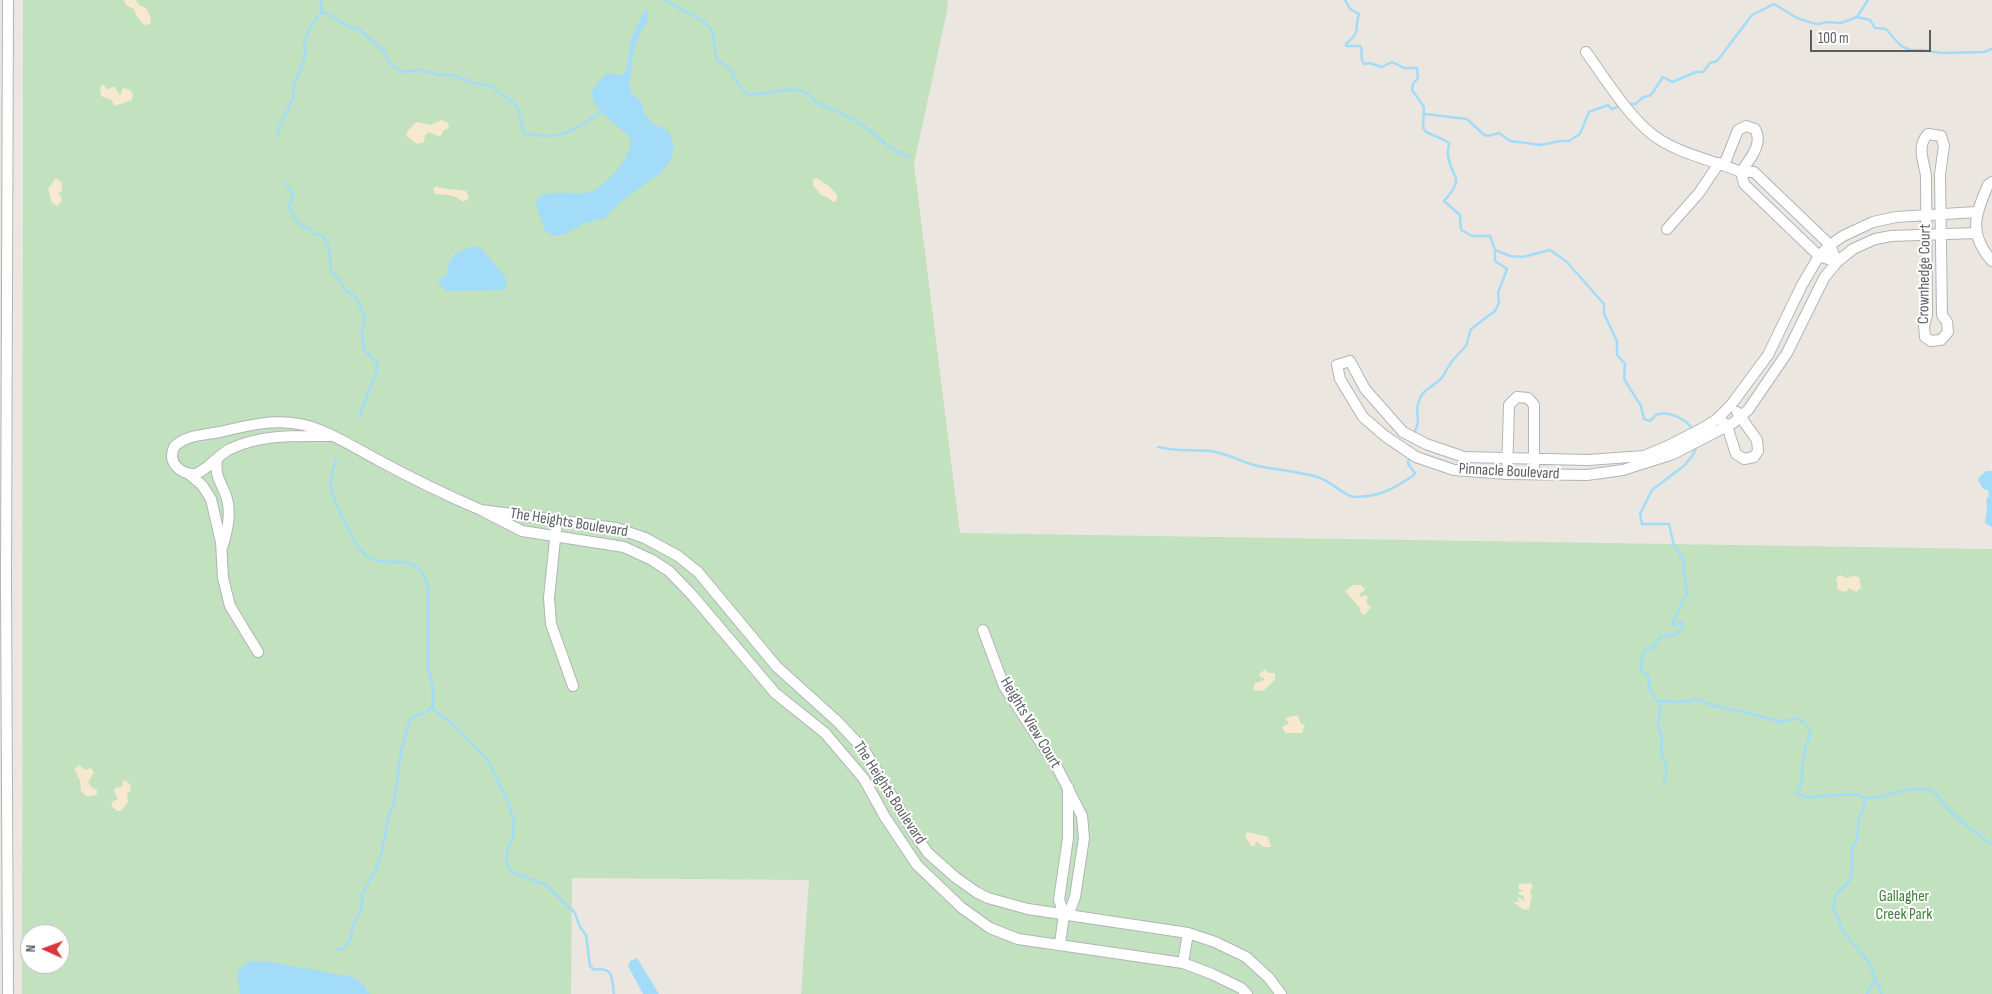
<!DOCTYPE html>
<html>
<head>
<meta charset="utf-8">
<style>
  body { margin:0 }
  #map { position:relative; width:1992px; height:994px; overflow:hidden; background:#ebe7e0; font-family:"Sofia Sans Condensed",sans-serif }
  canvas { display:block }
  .north { position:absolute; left:20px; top:924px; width:50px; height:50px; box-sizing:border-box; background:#fff; border:1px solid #bdbebf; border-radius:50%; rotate:272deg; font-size:14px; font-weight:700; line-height:20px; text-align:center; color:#595d60 }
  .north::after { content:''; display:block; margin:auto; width:18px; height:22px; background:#da373b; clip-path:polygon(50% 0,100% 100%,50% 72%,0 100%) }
  .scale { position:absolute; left:1810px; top:30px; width:121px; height:22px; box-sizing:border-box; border:2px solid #595d60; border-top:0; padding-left:6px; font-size:15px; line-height:18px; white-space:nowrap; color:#595d60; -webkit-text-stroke:4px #fff; paint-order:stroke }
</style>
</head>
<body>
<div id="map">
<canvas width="1992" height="994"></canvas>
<div class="north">N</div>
<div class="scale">100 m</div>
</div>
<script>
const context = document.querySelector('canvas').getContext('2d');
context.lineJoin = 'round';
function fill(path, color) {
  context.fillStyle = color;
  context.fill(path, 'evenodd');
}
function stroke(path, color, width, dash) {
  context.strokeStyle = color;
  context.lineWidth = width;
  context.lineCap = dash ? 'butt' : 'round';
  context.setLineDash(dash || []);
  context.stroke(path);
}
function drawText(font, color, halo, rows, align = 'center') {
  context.font = font + ' "Sofia Sans Condensed",sans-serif';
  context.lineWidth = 4;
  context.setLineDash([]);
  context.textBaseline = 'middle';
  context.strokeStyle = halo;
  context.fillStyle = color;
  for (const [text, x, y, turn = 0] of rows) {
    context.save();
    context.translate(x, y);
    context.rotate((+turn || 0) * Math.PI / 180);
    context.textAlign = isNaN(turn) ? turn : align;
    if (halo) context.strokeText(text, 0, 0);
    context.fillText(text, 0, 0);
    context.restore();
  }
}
fill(new Path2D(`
  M23 0H948L947 11 914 164 960 533 1992 549V994H801L809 880 572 878 571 994H22ZM30 934H60V964H30Z`), '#c2e1be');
fill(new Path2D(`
  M124 0H136L139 5 146 8 151 18 150 24 144 25 136 15 134 9 126 5Z
  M103 84 108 90 112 87H115L120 96 123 88 130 90 133 94 132 100 115 106 111 100 101 96 100 88Z
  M442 120 448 123 449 128 444 130 440 137 429 132 425 135 424 142 417 144 406 136 407 132 416 122 430 125Z
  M56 178 62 183V190L58 194 61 196 62 201 57 206 52 203 48 189Z
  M816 178 829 186 837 195V201L833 202 827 197 821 195 813 185V180Z
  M436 186C442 190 458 189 466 191L469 198 463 202C455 194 445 195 435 194L433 189Z
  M1840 575 1847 578 1853 576 1859 577 1861 588 1856 592 1849 588 1846 592C1834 590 1839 588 1836 579Z
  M1353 585H1361L1365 589 1363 592 1359 594 1361 597 1365 595 1368 597 1366 603 1371 607 1365 615 1361 613 1360 608 1345 591Z
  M1266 669 1268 673H1275V680L1263 691 1253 690 1255 683 1264 680V678L1260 677 1259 674Z
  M1292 716H1298L1301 724 1305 725 1302 733H1285L1282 727 1289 723 1285 719Z
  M79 765 85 770 91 768 94 773 88 782 91 787 97 790V794L93 796H86L81 791 80 780 74 769Z
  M125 780 131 785 130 791 127 794 128 802 121 811H117L111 806 113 801 118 799 114 791 115 788 122 787 123 781Z
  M1247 832 1268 837 1271 847H1263L1256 841 1255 846H1251L1245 836Z
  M1530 883 1533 886 1530 891 1532 895 1529 909 1524 910 1514 903V902H1519L1517 896 1524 901V896L1518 894V892L1523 891 1519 889V884Z`), '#f6e9d0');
fill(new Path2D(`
  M644 11H648L647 23 641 31 634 49 629 85 631 93 640 100 645 115 653 124 667 130 671 135 674 149 669 163 660 173 623 200 605 218 583 224 563 235H552L545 231 537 209 536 203 540 196C554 189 574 196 590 192 605 187 637 154 629 136 617 125 593 110 591 92L606 73 621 75 624 74 627 65 631 40Z
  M473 246 481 248 506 278V290L446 291 438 283 440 278 446 276C449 256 454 253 473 246Z
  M1986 471H1992V527L1985 523 1987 508 1986 498H1988L1989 493 1987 489 1984 490 1978 480 1980 476Z
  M637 958 659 994H643L628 966 630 961Z
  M249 961 271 962 352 977 360 981 370 994H240L237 972Z`), '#a3dcf8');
stroke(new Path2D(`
  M666 0C678 11 705 17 712 31 716 40 713 50 717 59L731 70 734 79 747 94C766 97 790 83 808 94 811 96 813 100 816 102 831 109 847 115 861 124 878 135 888 151 909 156
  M1345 0 1350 9 1359 14C1353 32 1363 29 1346 44V46H1360C1364 51 1359 58 1364 64L1370 63 1382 67 1392 62 1404 68H1417L1418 78 1413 84 1412 90 1424 107 1423 128 1426 132 1442 139 1449 143C1449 147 1447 151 1448 155 1451 180 1467 175 1444 201L1460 215 1461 230 1472 236H1490L1495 250V261L1507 269 1498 293 1499 303 1495 311 1471 329 1466 346 1452 361 1441 379 1424 392 1420 398 1417 408 1418 423 1414 434
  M322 12 334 17 345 25 360 30 384 51 391 65 402 72 420 70 439 75H454L474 83 491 86 517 106 524 133C560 141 573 132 602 111
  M1857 17 1868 0
  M1627 104H1636L1642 98 1651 95 1663 77 1672 82 1696 72H1703L1710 63 1717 61 1752 15 1774 4 1797 18 1812 23 1818 24 1828 22 1841 23 1857 17 1870 20 1875 28 1886 29 1901 46 1910 50H1922L1941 53 1984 52 1992 49
  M1425 114 1467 119 1483 134 1488 136 1499 133 1510 141 1541 145 1560 141H1569L1580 134 1589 112 1608 105 1612 109 1622 105
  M278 136V130L294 96 293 88 305 57 304 44 308 33 313 22 322 12 320 0
  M285 183 292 193 293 200 289 205C291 215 300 229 310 228L313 234 323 236 329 247 331 271 339 279 345 290 356 297 365 319 362 330 364 350 377 363V370L359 417
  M1495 250 1510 256 1523 257 1550 250 1566 261 1604 304V314L1617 341V355L1625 364 1624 379 1641 406 1644 419 1650 421 1656 415C1670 410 1686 419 1694 431
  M1697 445 1694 453 1685 465 1652 490 1640 514 1642 524H1669L1674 546 1683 559 1687 594C1681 601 1677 615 1672 624L1674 625 1682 622 1683 626 1676 635 1661 636 1654 647 1644 651 1640 669 1649 677V688L1657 701 1689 702 1695 699 1714 706 1748 713 1781 722 1796 718C1812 727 1814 731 1805 746V756L1802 766V783L1796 793 1806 797 1856 794 1864 798 1879 797 1910 789 1929 790 1936 794 1948 809 1968 827 1992 844
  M1158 447C1177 452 1192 449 1210 451 1226 453 1239 461 1254 465 1275 470 1296 471 1317 477 1331 480 1345 498 1357 497 1382 496 1392 489 1413 476L1415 473 1408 464 1409 457
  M336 459C334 466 331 474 331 482 330 496 356 550 368 557 390 570 417 548 428 586V667L433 689V709L456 727 487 759 508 802 514 821 513 838 508 847 506 861 509 869 514 873 546 885 575 913 580 927 586 935 590 966 593 969C595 970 598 969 601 969 615 970 612 985 614 994
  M1661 703 1658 726 1662 737 1661 751 1667 769 1663 785
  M1864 798 1865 802 1859 819 1857 840 1852 848V873L1849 882 1836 894 1833 907 1844 933 1868 961 1882 994
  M335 950 344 948 350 940 353 926 362 906V894L377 867 382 851 388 818 394 803 401 752 409 722 413 717 425 713 432 706
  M1867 994 1876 978`), '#a3dcf8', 2.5);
const minor = new Path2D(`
  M8 0 6 582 8 994
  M1586 52C1604 77 1629 117 1653 135 1678 154 1713 160 1741 172 1749 160 1764 144 1755 129L1746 126 1738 130 1724 165
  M1928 134 1941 136 1944 146 1940 174 1942 315 1947 322 1948 332 1941 340 1931 341 1925 337 1924 326 1927 315 1926 176C1924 161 1916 146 1928 134Z
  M1741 172H1754L1830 245 1837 262 1819 256 1744 184Z
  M1992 182 1988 185C1975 215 1968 234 1992 261
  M1976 212 1896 217 1873 222 1843 236 1830 245 1819 256 1802 285 1768 355 1731 405 1717 419 1705 427 1666 447 1644 456 1588 460 1464 457 1426 444 1403 432 1365 389 1350 361 1337 365 1340 379 1363 417 1385 436 1416 457 1454 470 1507 474 1587 475 1623 470 1673 454 1733 423 1748 410 1787 353 1824 278 1837 262 1853 249 1875 239 1891 236 1976 233
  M1667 229 1699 193 1719 163
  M1723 422 1727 426 1736 454 1744 459 1754 457 1758 451 1757 440 1737 412
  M330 436C296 436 261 434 230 449 217 456 209 468 196 474 181 475 167 463 174 447 185 435 204 435 220 432 245 426 272 419 299 424 324 428 355 448 378 460 411 478 446 495 481 510
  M217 459C215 475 219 479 225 493 232 510 228 528 223 545
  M1507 474 1509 405 1517 397 1528 398 1534 405V474
  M190 475 202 485 211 499 221 542 223 578 230 606 258 652
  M557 520 549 598 551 624 573 686
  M983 630 1004 686 1058 769 1082 816 1084 838 1075 897 1071 908 1064 914 1059 900 1068 838V787
  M1060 944 1064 914
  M1183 963 1188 933
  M1247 994 1241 988 1212 974 1183 963 1018 939 990 928 962 908 917 865 885 817 864 779 825 733 775 693 693 596 669 571 652 560 624 547 522 531 481 510 616 528 645 538 678 556 698 572 777 667 838 722 865 751 914 833 928 853 955 877 976 892 988 898 1028 909 1188 933 1215 942 1246 957 1269 978 1281 994`);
stroke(minor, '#b1b4b7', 12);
stroke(minor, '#fff', 10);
drawText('16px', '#595d60', '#fff', [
  ["Crownhedge Court",1925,274,-89],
  ["Pinnacle Boulevard",1509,472,3],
  ["The Heights Boulevard",569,523,9],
  ["Heights View Court",1030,723,59],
  ["The Heights Boulevard",889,793,57]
]);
drawText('16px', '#3e7e3a', '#fff', [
  ["Gallagher",1904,897],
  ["Creek Park",1904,915]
]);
</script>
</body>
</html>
